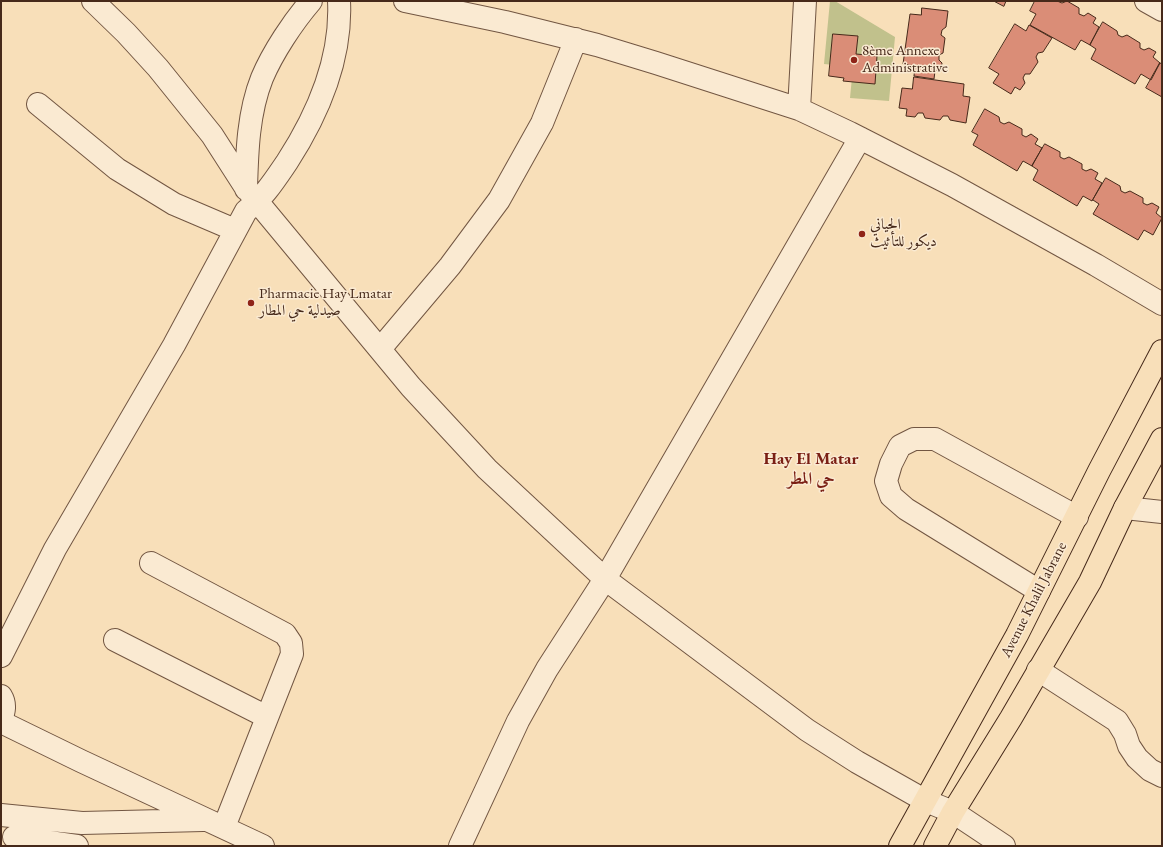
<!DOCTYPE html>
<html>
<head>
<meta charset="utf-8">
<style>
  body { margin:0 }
  #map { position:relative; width:1163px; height:847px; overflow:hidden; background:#f8dfb9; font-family:"EB Garamond",serif }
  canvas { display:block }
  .frame { position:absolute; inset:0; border:2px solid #46291a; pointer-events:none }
</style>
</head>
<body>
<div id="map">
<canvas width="1163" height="847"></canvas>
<div class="frame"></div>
</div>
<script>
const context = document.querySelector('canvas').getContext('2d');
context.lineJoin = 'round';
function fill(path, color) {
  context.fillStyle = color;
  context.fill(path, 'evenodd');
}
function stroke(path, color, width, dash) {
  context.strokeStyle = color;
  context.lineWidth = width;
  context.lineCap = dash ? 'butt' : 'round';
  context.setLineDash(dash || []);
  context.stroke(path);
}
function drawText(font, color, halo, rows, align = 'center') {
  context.font = font + ' "EB Garamond",Amiri,serif';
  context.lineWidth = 3;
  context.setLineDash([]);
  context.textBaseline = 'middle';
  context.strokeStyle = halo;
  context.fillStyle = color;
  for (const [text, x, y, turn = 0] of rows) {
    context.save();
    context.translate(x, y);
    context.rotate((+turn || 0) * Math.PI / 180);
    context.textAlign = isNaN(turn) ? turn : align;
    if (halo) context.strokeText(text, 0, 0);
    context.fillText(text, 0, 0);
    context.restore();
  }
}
fill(new Path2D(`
  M830 1H835L895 37 889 101 850 98 853 67 824 64Z`), '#c1c18c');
const building = new Path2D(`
  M994 1H1006L1004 6Z
  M1035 1H1057L1062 3 1067 1 1079 8V14L1084 16 1088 13 1096 18 1093 23 1099 27 1090 45 1081 40 1075 50 1030 25 1036 14 1030 11Z
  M922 8 948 11 946 27 942 30 941 35 945 38 943 53 939 55V60L942 63 941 71H935L934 79 914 76 915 66 903 64 910 14 921 15Z
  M1103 22 1117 31 1118 35 1122 37 1127 35 1140 43V48L1144 50 1149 48 1156 52 1153 57 1160 63 1151 80 1141 74 1135 84 1091 59 1096 49 1090 45Z
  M1015 24 1026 31 1029 25 1052 38 1043 52 1038 53 1036 57 1038 62 1030 74H1025L1023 78 1025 83 1020 90 1015 87 1011 94 993 83 999 74 989 68Z
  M833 34 858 36 856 54 877 56 875 84 843 81 844 78 829 76Z
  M1160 63 1162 64V97L1146 88Z
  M914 77 964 84 963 96 970 97 966 123 950 120 948 116H943L940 120 925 118 923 113H918L915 117 906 116 907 109 899 108 902 88 912 89Z
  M985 109 999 117 1000 122 1004 124 1009 122 1022 129V135L1026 137 1031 134 1038 139 1035 144 1042 148 1032 166 1023 161 1017 171 973 145 978 135 972 132Z
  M1045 144 1060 152V157L1064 159 1069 157 1082 164V169L1086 171 1091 169 1098 173 1095 179 1102 183 1092 201 1083 196 1077 206 1033 180 1038 170 1032 166Z
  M1106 178 1120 186 1121 191 1125 193 1130 191 1143 198V203L1147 205 1152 203 1159 207 1156 213 1162 218 1153 235 1144 230 1138 240 1093 214 1099 204 1093 200Z`);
fill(building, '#da8d77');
stroke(building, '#46291a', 1);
const minor = new Path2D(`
  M93 1 126 33 158 68 212 135 246 188 411 387 487 469 605 579 807 730 857 762 926 801 953 812 1004 846
  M405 1 505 22 597 45 656 63 799 109 850 133 952 185 1096 265 1162 304
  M1146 1 1162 10
  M38 104 117 169 174 204 235 230
  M799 109 805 1
  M246 189C247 153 248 113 262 78 273 52 293 22 311 1
  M380 349 450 266 499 200 542 123 576 39
  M1125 508 1162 512
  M151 563 285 634 291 643 292 654 224 827
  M1039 591 906 509 891 496 886 481 891 464 900 446 914 439H935L1077 517
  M115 640 267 717
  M1 656 55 549 174 345 246 211C264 197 274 181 287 162 318 114 342 59 339 1
  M1038 670 1117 721 1125 734 1129 746 1137 758 1150 770 1162 776
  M1 696C6 704 4 712 1 720
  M1 722 81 761 263 846
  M1 815 82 823 203 820
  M14 837 77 846
  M460 846 518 721 547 669 605 579 860 138`);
const major = new Path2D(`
  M900 846 1017 635 1099 471 1162 351
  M935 846 953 812 1011 718 1090 582 1125 508 1162 439`);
stroke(minor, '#725642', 24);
stroke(major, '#46291a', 24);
stroke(minor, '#faead2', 22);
stroke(major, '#f8dfb9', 22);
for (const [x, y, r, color] of [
  [854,60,4,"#8f2418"],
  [862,234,4,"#8f2418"],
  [251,303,4,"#8f2418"]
]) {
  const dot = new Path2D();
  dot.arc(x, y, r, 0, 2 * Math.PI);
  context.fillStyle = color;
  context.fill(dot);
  stroke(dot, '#faead2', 1.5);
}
drawText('15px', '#46291a', '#faead2', [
  ["8ème Annexe",862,51],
  ["Administrative",862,68],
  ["الحياني",870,225],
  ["ديكور للتأثيث",870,242],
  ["Pharmacie Hay Lmatar",259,294],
  ["صيدلية حي المطار",259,311]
], 'left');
drawText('15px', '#46291a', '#faead2', [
  ["Avenue Khalil Jabrane",1034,600,-63]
]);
drawText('bold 17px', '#7a1f14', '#faead2', [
  ["Hay El Matar",811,459],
  ["حي المطر",811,479]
]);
</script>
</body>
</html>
